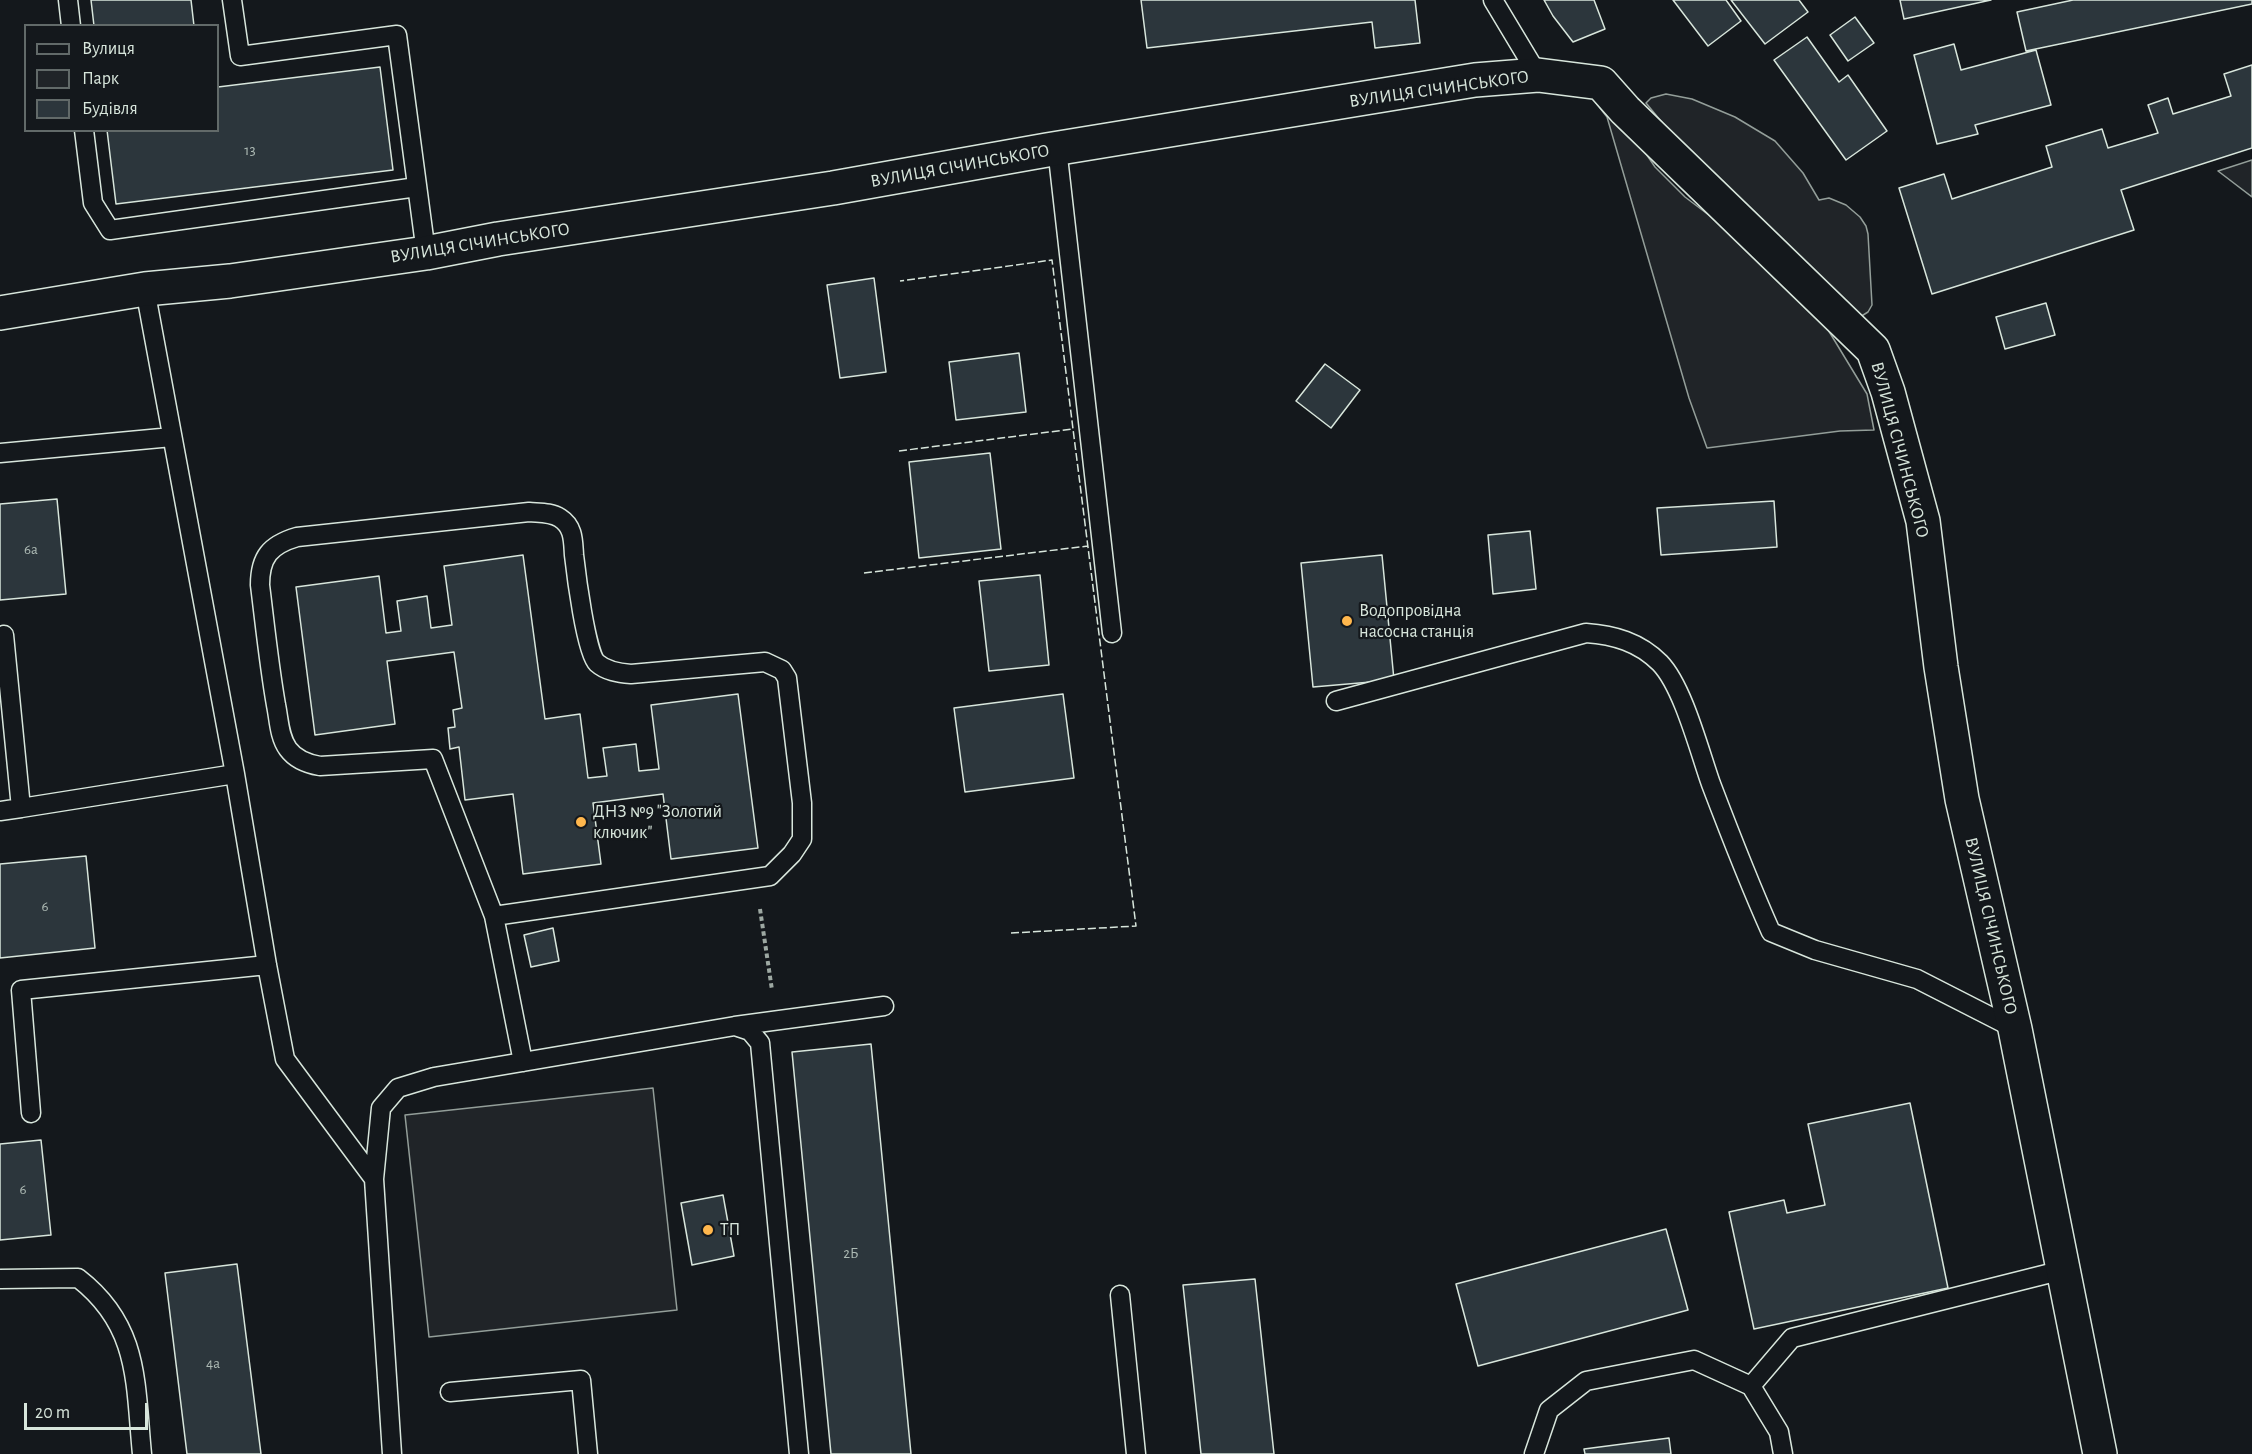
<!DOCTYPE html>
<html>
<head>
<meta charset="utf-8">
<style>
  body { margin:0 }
  #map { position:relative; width:2252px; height:1454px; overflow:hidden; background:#14181c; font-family:"Alegreya Sans",sans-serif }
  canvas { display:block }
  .legend { position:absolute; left:24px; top:24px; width:195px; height:108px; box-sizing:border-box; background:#14181c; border:2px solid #626a69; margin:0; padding:8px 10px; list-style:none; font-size:18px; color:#d8e6dc }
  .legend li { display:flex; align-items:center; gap:12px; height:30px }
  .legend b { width:30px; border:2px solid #626a69 }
  .scale { position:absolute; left:24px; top:1403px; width:124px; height:27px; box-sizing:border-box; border:3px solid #d8e6dc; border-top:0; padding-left:8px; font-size:18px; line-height:21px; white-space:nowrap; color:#d8e6dc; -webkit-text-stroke:4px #14181c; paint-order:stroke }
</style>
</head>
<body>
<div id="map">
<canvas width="2252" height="1454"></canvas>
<ul class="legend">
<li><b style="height:8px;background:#14181c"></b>Вулиця</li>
<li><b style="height:16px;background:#202428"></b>Парк</li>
<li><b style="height:16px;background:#2c363c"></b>Будівля</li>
</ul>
<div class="scale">20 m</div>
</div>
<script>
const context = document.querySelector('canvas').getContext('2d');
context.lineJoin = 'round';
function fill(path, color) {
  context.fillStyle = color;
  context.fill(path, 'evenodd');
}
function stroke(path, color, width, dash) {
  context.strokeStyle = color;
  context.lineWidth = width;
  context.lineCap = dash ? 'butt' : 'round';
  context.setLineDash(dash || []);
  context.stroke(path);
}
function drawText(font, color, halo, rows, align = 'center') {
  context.font = font + ' "Alegreya Sans",sans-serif';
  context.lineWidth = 4.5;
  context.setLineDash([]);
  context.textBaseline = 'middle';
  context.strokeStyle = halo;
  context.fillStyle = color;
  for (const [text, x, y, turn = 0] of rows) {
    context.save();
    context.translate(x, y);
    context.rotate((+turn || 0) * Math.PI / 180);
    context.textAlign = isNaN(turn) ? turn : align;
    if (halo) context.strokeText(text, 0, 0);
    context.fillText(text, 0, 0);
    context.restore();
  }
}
const green = new Path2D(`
  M1666 94 1692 99 1735 117 1775 141 1803 173 1819 200 1829 198 1846 205 1860 217 1866 226 1868 234 1872 305 1868 312 1860 317 1698 166 1646 103 1651 98Z
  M1596 103 1609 105 1634 136 1655 167 1685 197 1755 250 1813 305 1867 394 1874 430 1840 431 1707 448 1689 398 1607 117Z
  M2252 160V197L2218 171Z
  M653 1088 677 1310 429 1337 405 1115Z`);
fill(green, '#202428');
stroke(green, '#939e99', 1.5);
const building = new Path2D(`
  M91 0H191L194 26H94Z
  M1141 0H1415L1420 43 1375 48 1372 22 1147 48Z
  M1544 0H1594L1605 29 1573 42 1553 16Z
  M1673 0H1726L1741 21 1708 46Z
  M1731 0H1799L1808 12 1765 44Z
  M1900 0H1991L1904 19Z
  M2073 0H2252V4L2026 51 2017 12Z
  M1855 17 1874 43 1848 61 1830 35Z
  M1807 37 1839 82 1848 75 1887 131 1846 160 1774 60Z
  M1954 44 1961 70 2036 50 2051 105 1975 125 1978 134 1937 144 1914 55Z
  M2252 65V148L2121 190 2134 230 1932 294 1899 188 1944 174 1952 199 2052 167 2046 146 2102 129 2108 148 2158 133 2148 105 2168 98 2173 114 2231 96 2224 74Z
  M380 67 393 170 116 204 107 130H218V87Z
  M874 278 886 372 840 378 827 285Z
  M2046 303 2055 335 2005 349 1996 317Z
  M1019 353 1026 412 956 420 949 362Z
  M1325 364 1360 390 1331 428 1296 401Z
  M990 453 1001 549 919 558 909 462Z
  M57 499 66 594 0 600V504Z
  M1774 501 1777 547 1661 555 1657 508Z
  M1530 531 1536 589 1493 594 1488 535Z
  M523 555 545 719 580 714 588 778 607 776 603 748 636 744 639 771 659 769 651 705 738 694 758 848 671 859 663 794 593 803 601 864 523 874 513 794 465 800 459 747 450 749 448 728 455 727 453 710 462 708 454 652 387 661 395 724 315 735 296 587 379 576 386 633 401 631 397 601 427 596 431 628 452 625 444 566Z
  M1382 555 1394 680 1313 687 1301 563Z
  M1040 575 1049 665 989 671 979 581Z
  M1063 694 1074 778 965 792 954 708Z
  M86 856 95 948 0 958V864Z
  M553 928 559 961 531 967 524 935Z
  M871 1044 911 1454H831L792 1052Z
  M1910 1103 1948 1288 1754 1329 1729 1212 1784 1200 1787 1213 1825 1205 1808 1124Z
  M41 1140 51 1235 0 1240V1144Z
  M723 1195 734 1256 692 1265 681 1203Z
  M1666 1229 1688 1310 1478 1366 1456 1284Z
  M237 1264 261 1454H187L165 1273Z
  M1255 1279 1274 1454H1201L1183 1285Z
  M1669 1438 1671 1454H1585L1584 1449Z`);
fill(building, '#2c363c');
stroke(building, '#d8e6dc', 1.5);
const service = new Path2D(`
  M68 0 71 26
  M232 0 240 56 397 35 426 253
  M1493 0 1538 75
  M84 130 93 203 110 230 417 187
  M1057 148 1112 633
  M145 289 235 774 267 965 285 1059 374 1179 392 1454
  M0 453 172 437
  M529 512C539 513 551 512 560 518 574 527 573 541 574 555 576 573 586 653 597 663 606 671 618 673 631 674L765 662 782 670 787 678 802 803V839L792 854 770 876 494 916 433 759 320 766C308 764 296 760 288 749 279 737 279 719 276 705 269 665 265 625 260 585 260 557 270 545 297 537Z
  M4 635 21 808 235 774
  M1336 701 1586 633C1614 635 1639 642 1660 663 1683 687 1699 750 1711 784 1730 834 1749 883 1771 932L1815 950 1917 979 2015 1029
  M0 811 21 808
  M494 916 523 1062
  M735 1026 884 1006
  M31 1113 21 990 267 965
  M374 1179 381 1108 398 1088 434 1077 735 1026 750 1031 760 1043 799 1454
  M0 1279 78 1278C140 1326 135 1383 142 1454
  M1120 1295 1136 1454
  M1751 1386 1792 1338 2063 1270
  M450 1392 581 1380 588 1454
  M1534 1454 1549 1410 1586 1381 1694 1360 1751 1386 1779 1432 1783 1454`);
const minor = new Path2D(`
  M0 313 145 289 230 281 426 253 498 239 833 188 1047 150 1475 80 1538 75 1601 83 1625 110 1873 350 1888 392 1923 521 1941 667 1962 799 2015 1029 2100 1454`);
stroke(service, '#d8e6dc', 21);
stroke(minor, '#d8e6dc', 36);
stroke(new Path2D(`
  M760 909 772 990`), '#9da8a2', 4, [4.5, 3]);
stroke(service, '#14181c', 18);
stroke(minor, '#14181c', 33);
stroke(new Path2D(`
  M899 451 1073 429 1052 260 900 281
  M864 573 1088 546
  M1011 933 1136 926 1073 429`), '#d8e6dc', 1.5, [8, 3]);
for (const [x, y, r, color] of [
  [1347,621,6,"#ffb74d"],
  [581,822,6,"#ffb74d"],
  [708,1230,6,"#ffb74d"]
]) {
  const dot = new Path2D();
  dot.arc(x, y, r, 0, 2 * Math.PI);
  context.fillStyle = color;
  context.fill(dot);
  stroke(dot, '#14181c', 2);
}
drawText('15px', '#adbab4', null, [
  ["13",250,150],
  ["6а",31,549],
  ["6",45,906],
  ["6",23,1189],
  ["2Б",851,1253],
  ["4а",213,1363]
]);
drawText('18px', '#d8e6dc', '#14181c', [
  ["ВУЛИЦЯ СІЧИНСЬКОГО",1439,89,-8],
  ["ВУЛИЦЯ СІЧИНСЬКОГО",960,166,-10],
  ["ВУЛИЦЯ СІЧИНСЬКОГО",480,243,-9],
  ["ВУЛИЦЯ СІЧИНСЬКОГО",1900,450,75],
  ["ВУЛИЦЯ СІЧИНСЬКОГО",1991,926,77]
]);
drawText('18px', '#d8e6dc', '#14181c', [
  ["Водопровідна",1359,611],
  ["насосна станція",1359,632],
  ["ДНЗ №9 \"Золотий",593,812],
  ["ключик\"",593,833],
  ["ТП",720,1230]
], 'left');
</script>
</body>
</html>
